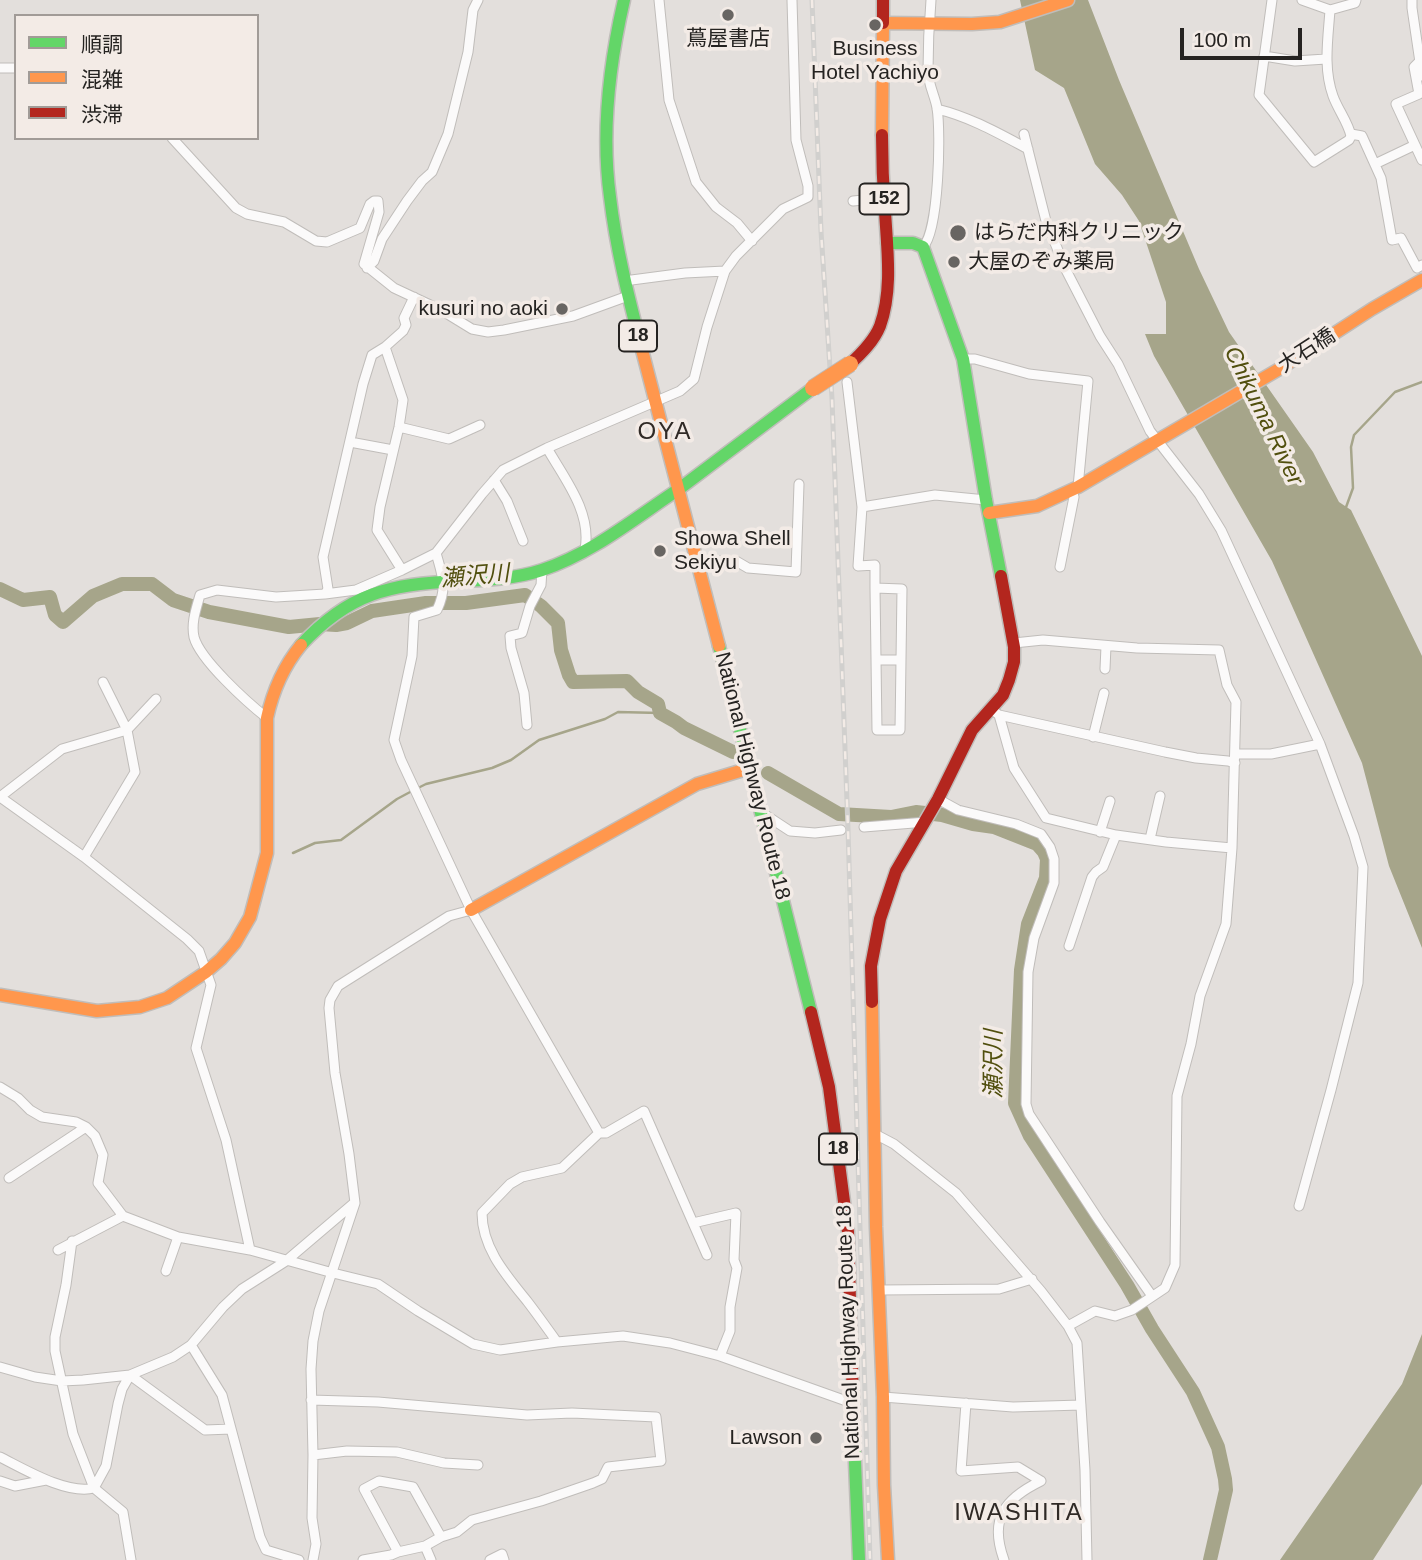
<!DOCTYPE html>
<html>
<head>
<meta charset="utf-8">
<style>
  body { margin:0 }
  #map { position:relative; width:1422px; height:1560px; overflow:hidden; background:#e3dfdc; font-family:Helvetica,"Noto Sans JP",sans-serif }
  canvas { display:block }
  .legend { position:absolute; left:14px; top:14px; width:245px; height:126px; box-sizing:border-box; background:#f3ebe6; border:2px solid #a19b97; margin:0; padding:9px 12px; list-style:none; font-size:21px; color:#252321 }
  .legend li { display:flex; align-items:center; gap:14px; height:35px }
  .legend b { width:35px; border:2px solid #a19b97 }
  .scale { position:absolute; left:1180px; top:28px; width:122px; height:32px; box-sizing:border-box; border:4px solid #252321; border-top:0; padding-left:9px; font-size:21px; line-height:24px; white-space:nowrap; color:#252321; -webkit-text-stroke:5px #f3ebe6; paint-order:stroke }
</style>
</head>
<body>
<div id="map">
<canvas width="1422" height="1560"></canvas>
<ul class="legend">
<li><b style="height:9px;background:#63d668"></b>順調</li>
<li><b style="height:9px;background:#ff974d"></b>混雑</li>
<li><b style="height:9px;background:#b3261e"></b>渋滞</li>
</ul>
<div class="scale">100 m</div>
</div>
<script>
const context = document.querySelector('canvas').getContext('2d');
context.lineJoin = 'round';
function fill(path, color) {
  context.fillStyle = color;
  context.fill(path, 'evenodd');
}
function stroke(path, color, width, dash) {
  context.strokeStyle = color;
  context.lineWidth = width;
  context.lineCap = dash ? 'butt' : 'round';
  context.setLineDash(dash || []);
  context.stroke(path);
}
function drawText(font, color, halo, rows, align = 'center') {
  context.font = font + ' Helvetica,"Noto Sans JP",sans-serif';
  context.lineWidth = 7;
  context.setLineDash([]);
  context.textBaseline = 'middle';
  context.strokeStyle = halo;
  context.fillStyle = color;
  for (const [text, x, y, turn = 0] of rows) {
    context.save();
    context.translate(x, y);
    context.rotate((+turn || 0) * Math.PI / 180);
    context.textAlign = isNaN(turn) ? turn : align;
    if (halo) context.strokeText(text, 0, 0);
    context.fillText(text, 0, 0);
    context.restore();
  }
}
fill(new Path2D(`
  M1020 0H1088L1119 80 1199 269 1229 332 1313 452 1339 502 1351 510 1422 656V948L1389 866 1362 763 1272 561 1154 356 1145 334H1166V302L1139 221 1122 195 1095 164 1064 88 1035 70Z
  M1422 1334V1484L1373 1560H1280L1402 1384Z`), '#a6a58a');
stroke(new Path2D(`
  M1345 510 1353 488 1351 447 1354 435 1395 392 1422 382
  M418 788 426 784 492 768 511 760 539 740 605 719 618 712 660 713
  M293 853 315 843 341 840 397 799 412 791`), '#a6a58a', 2.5);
stroke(new Path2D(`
  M0 589 23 600 50 597 55 615 63 622 93 596 122 584H152L173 600 209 612 289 627 320 624 336 625 347 623 372 611 426 603H466L525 595 541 606 558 623 561 650 569 675 573 682 627 681 638 692 658 704 660 713 676 722 684 728 733 752
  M768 773 839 814 891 817 916 812 942 815 973 824 994 827 1037 844 1044 852 1047 859 1046 878 1028 924 1021 970 1015 1103 1030 1136 1127 1285 1152 1329 1193 1392 1218 1447 1225 1479 1226 1490 1210 1560`), '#a6a58a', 14);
const street = new Path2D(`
  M659 0 669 100 696 182 716 207 737 223 752 241
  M1272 0 1259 95 1314 162 1349 140 1351 136C1348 122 1338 110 1333 96 1323 68 1328 39 1330 10
  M1302 0 1330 10 1355 3 1356 0
  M1412 0V8L1422 76
  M1264 56 1295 61 1326 59
  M1420 61 1414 67 1419 94 1396 104 1422 160
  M0 68H16
  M880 74 928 75
  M937 109C970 117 998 133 1028 149
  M1024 134 1046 221 1066 270 1100 336 1118 364 1150 431 1199 494 1221 530 1320 744 1354 836 1363 867 1358 983 1331 1090 1299 1206
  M1351 134 1362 136 1381 178 1392 240 1401 238 1417 268 1422 265
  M172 138 236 208 247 214 284 222 316 241 327 242 360 228 370 204 374 201H378L379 212 364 264 394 288 441 310 472 329 488 332 504 330 573 316 628 296
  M1375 164 1415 145
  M853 201 884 198
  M923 247C939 231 941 132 937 108 935 96 928 84 928 71 928 47 929 24 931 0
  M367 268 374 261 382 239 407 201 422 181 432 172 448 134 468 52 473 10 478 0
  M624 281 685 273 725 271 736 256 783 209 808 197V186L796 140 792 0
  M385 347 403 331 406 325 404 318 414 297
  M963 359H975L1029 374 1088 381 1078 487
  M847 382 862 507 858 566 875 565V588
  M399 427 449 439 480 425
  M350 442 393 450
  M547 448C564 478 592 512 585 549
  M494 480 507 501 523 541
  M862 507 935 495 986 500
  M698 561H736L748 568 796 572 799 484
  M1060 567 1074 497 1072 490
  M875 588 902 589 900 730H877Z
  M325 594 328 589 323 557 363 384 372 355 385 347 403 400 399 427 380 507 377 530 402 570
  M1014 643 1043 640 1137 648 1219 650 1227 685 1236 702 1232 848 1226 924 1200 996 1191 1044 1177 1096 1175 1265 1165 1288 1132 1310 1115 1316 1095 1311 1068 1326
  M876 660H901
  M1105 669 1106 646
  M991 709 999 715 1014 768 1046 818 1116 835 1166 842 1232 848
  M999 715 1165 752 1196 758 1228 761 1235 763
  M267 718C248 703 200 660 194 637 191 623 196 609 200 595L217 590 276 597 325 594 356 590 402 570 436 553
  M527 725 524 693 511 648 510 636 522 633 530 606 541 585 542 570
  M1093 737 1104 693
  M1235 754H1271L1320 744
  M0 797 84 857 187 939 199 951 211 985 196 1048 226 1140 250 1250
  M0 797 62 749 127 730 156 699
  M938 799 958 810 1016 824 1041 834 1050 847 1054 859V883L1034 938 1028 972 1026 1104 1029 1114 1100 1222 1152 1296
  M761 812 790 831 815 833 841 830
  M864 827 926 822
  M1100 832 1110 801
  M1150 839 1160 796
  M84 857 135 772 127 730 103 682
  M1069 946 1092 877 1096 872 1103 867 1116 835
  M0 1087 18 1098 30 1110 42 1117 76 1122 86 1127 95 1136 103 1155 98 1183 123 1216 178 1237 250 1250 333 1273 378 1284 418 1311 473 1344 500 1350 557 1342 623 1336 670 1343 720 1356 852 1403
  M599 1133H606L644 1111 707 1255
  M875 1134 894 1144 956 1193 1041 1291 1068 1326 1077 1343 1085 1470 1087 1560
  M9 1178 86 1127
  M693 1223 736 1213 734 1260 737 1268 730 1307V1331L720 1356
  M72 1241 66 1285 55 1337V1351L73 1434 94 1488 123 1512 131 1560
  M58 1250 123 1216
  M166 1271 178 1237
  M880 1290 999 1289 1032 1279
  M557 1342C547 1328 537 1314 527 1301 506 1275 482 1248 482 1213L510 1184 522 1177 562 1168 599 1133 471 910 401 760 394 740 412 656 414 617 437 610C448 587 442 575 436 553L482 494 503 470 547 448 680 391 694 379 707 327 725 271
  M191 1345 222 1395 260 1537 266 1550 299 1560
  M0 1367 35 1377 62 1381 83 1380 130 1375 173 1357 191 1345 223 1307 242 1289 286 1261 353 1204
  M130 1375 205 1430 231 1429
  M883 1397 1013 1407 1081 1405
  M311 1400 378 1402 527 1415 572 1413 656 1417 661 1461 608 1467 602 1479 593 1483 541 1501 472 1520 457 1532 441 1537 425 1546 398 1552 364 1489 379 1481 413 1487 441 1537
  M966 1403 961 1471 1018 1467 1041 1481
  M313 1455 347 1451 397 1452 444 1463 478 1465
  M0 1457C24 1469 67 1495 94 1488
  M0 1481 15 1486 46 1480
  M94 1488 106 1466 118 1404 122 1389 130 1375
  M425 1546 431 1560
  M313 1560 316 1544 312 1518 313 1455 311 1369 313 1341 319 1311 355 1203 349 1154 335 1073 329 1008 330 1000 338 986 449 916 471 910
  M363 1560 391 1555 398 1552
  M490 1560 502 1554 504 1560
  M1004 1560C989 1519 1004 1499 1041 1481`);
const fast = new Path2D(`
  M624 0C609 65 601 131 610 197 616 249 629 299 642 350
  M887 243H913L923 247 963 359 986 500 1001 576
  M679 489 813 388
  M301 645C349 593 390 584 458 581 486 580 515 579 542 570 593 553 635 518 679 489
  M719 646 811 1012
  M854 1438 859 1560`);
const slow = new Path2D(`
  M882 135 883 23 972 24 1000 22 1068 0
  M642 350 719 646
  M989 513 1037 506 1078 487 1281 368 1372 309 1422 280
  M471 910 697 784 750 768
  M0 995 97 1011 140 1007 167 998 206 972 221 959 235 943 250 917 267 853V718C273 690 283 667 301 645
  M872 1002 876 1227 883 1397 884 1485 888 1560`);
const jam = new Path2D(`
  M883 0V23
  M850 364C862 353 874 341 880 326 893 290 887 248 885 211 883 186 882 160 882 135
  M872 1002 871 966 880 919 896 871 938 799 972 730 1003 695 1009 680 1014 662V647L1001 576
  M811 1012 829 1087 848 1232 854 1438`);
stroke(street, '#c0bdba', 11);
stroke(fast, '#c0bdba', 15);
stroke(slow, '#c0bdba', 15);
stroke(jam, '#c0bdba', 15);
stroke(street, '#fbfafa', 9);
stroke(fast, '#63d668', 12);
stroke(slow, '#ff974d', 12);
stroke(jam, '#b3261e', 12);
const rail = new Path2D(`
  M812 0 821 231 832 399 848 829 870 1560`);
stroke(rail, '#d1d0ce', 5);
stroke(rail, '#f3ebe6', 2.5, [8]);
const slowBridge = new Path2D(`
  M813 388 850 364`);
stroke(slowBridge, '#bdbbb9', 18, []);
stroke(slowBridge, '#ff974d', 16);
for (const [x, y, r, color] of [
  [728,15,7,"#686562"],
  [875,25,7,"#686562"],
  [958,233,9,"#686562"],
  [954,262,7,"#686562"],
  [562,309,7,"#686562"],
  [660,551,7,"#686562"],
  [816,1438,7,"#686562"]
]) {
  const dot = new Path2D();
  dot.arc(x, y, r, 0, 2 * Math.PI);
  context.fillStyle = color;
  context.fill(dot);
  stroke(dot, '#f3ebe6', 2.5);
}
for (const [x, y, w] of [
  [884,199,49],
  [638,336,38],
  [838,1149,38]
]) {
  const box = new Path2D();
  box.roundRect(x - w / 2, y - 15.5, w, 31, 5);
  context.fillStyle = '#f3ebe6';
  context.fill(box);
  stroke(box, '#252321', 2);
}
drawText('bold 19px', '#252321', null, [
  ["152",884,199],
  ["18",638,336],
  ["18",838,1149]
]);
drawText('21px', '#252321', '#f3ebe6', [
  ["蔦屋書店",728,39,"center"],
  ["Business",875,49,"center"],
  ["Hotel Yachiyo",875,73,"center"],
  ["はらだ内科クリニック",974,233],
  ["大屋のぞみ薬局",968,262],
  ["kusuri no aoki",548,309,"right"],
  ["Showa Shell",674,539],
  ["Sekiyu",674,563],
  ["Lawson",802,1438,"right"]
], 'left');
drawText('21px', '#252321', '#f3ebe6', [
  ["大石橋",1307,351,-33],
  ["National Highway Route 18",752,776,76],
  ["National Highway Route 18",849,1332,-92]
]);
drawText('italic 23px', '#514f0e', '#f3ebe6', [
  ["Chikuma River",1263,416,64],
  ["瀬沢川",475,577,-5],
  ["瀬沢川",995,1064,-90]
]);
context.letterSpacing = '2px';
drawText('24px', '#302a26', '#f3ebe6', [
  ["OYA",665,432],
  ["IWASHITA",1019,1513]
]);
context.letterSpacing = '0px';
</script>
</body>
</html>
